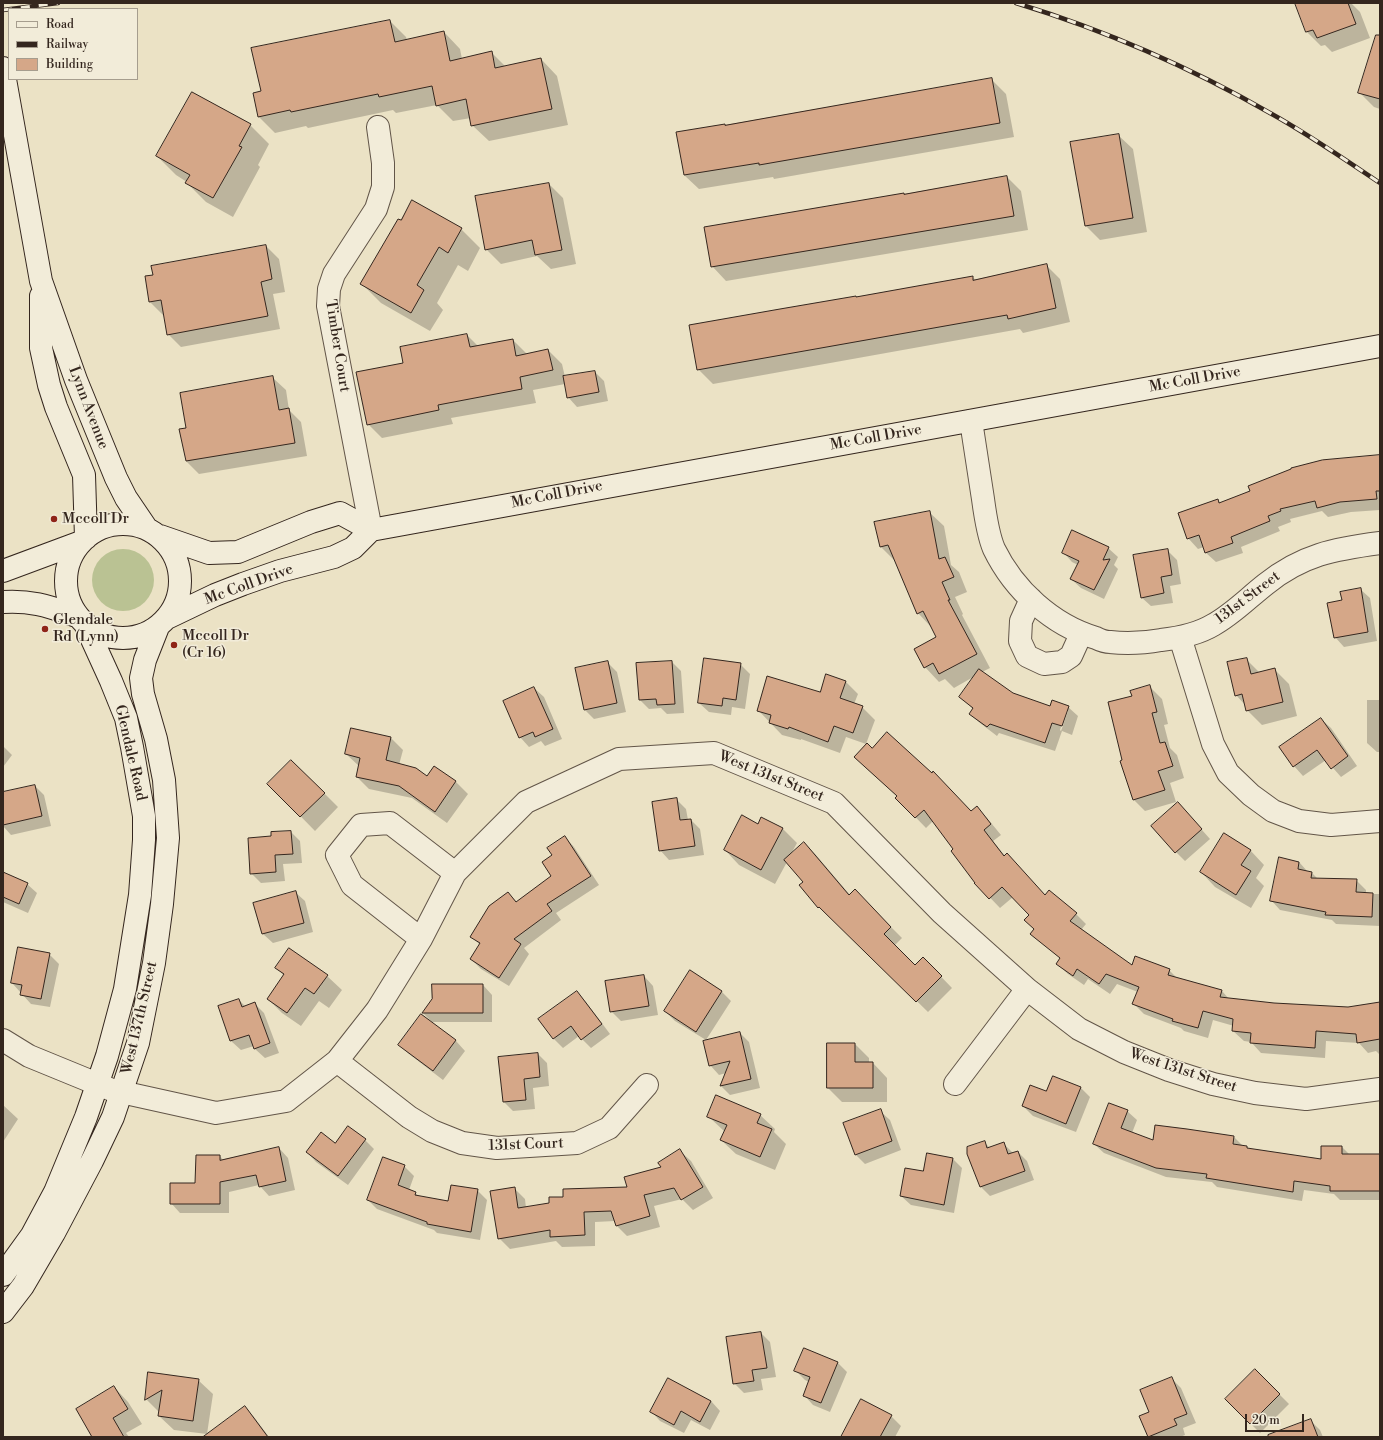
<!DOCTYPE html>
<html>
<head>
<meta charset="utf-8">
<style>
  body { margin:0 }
  #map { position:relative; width:1383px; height:1440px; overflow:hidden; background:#ebe2c5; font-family:"Libre Bodoni",serif }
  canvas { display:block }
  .frame { position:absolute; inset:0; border:4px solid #34261e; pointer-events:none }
  .legend { position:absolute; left:8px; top:8px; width:130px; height:72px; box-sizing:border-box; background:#f2ecd9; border:1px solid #a69d8e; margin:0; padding:5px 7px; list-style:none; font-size:12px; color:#34261e }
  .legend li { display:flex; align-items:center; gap:8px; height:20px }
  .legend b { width:20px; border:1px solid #a69d8e }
  .scale { position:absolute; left:1245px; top:1414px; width:59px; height:18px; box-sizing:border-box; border:2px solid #34261e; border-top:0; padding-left:5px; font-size:12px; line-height:14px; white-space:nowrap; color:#34261e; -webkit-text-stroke:3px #f2ecd9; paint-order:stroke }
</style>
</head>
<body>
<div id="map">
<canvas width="1383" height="1440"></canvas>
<div class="frame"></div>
<ul class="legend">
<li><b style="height:5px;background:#f2ecd9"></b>Road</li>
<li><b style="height:5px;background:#34261e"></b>Railway</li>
<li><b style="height:11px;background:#d5a788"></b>Building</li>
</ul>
<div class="scale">20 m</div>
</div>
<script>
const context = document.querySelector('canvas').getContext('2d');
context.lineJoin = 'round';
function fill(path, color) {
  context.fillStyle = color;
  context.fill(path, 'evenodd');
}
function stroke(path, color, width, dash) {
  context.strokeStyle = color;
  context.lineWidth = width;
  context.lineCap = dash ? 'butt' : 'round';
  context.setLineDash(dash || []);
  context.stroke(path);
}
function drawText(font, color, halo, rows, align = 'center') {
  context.font = font + ' "Libre Bodoni",serif';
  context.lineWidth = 3;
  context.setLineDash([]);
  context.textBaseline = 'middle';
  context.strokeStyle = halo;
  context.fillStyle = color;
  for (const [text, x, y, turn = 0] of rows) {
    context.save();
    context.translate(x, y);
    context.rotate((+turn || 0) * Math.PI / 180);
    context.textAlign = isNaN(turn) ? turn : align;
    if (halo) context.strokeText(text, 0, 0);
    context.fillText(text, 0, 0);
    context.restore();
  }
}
fill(new Path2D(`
  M92 580a31 31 0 1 1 62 0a31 31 0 1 1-62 0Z`), '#bac293');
fill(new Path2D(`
  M1297 3H1351L1360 12 1370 38 1332 52 1325 45 1321 46 1307 32Z
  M390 21 406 37 407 40 444 32 460 49 462 59 492 53 506 67 541 59 557 76 568 125 489 141 472 125 471 118 453 121 437 105 396 113 393 110 308 128 306 126 275 133 259 117 262 92Z
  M1380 56V109L1374 107 1360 93Z
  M992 80 1006 94 1014 137 774 179 773 177 699 189 684 175Z
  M250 125 269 144 258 165 260 167 233 217 206 202 187 183V182L176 175 157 156Z
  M1118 135 1133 149 1147 232 1100 240 1086 226 1072 143Z
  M1007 177 1021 191 1028 230 726 281 712 266 905 195Z
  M549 184 563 198 576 264 551 269 537 256 501 264 486 249Z
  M412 201 461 229 480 248 468 271 458 265 437 303 443 310 430 331 381 303 362 284Z
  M266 246 279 259 285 292 273 294 280 329 181 347 168 334 165 315H163L150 302 146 277Z
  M1046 265 1060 279 1070 322 1023 333 1020 329 713 384 698 369 856 297 972 277 976 280Z
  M467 335 478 346 513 340 527 354 548 350 562 364 565 377 595 372 604 381 608 401 577 407 568 397 565 384 533 390 536 403 451 418 453 424 382 438 368 424 404 363Z
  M273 378 286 390 289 410 301 422 307 456 199 474 186 461 187 429Z
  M1380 456V510L1351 512 1328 517 1322 511 1290 519 1291 522 1278 527 1280 531 1241 547 1243 553 1216 562 1205 552 1204 547 1198 549 1188 538 1218 500 1221 504Z
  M929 512 944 526 951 565 959 572 967 592 955 597 963 614 962 615 990 668 982 672 1012 694 1051 707H1068L1078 716 1072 735 1062 731 1055 751 999 733 997 736 980 723 970 714 973 709 960 697 975 676 954 688 945 679 939 682 925 667 916 649 937 638 932 628 918 613 895 561 880 546ZM1066 711H1068L1061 731 1060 730Z
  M1108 548 1118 557 1114 565 1118 569 1104 599 1081 588 1071 579 1078 565 1072 562 1063 552Z
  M1167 550 1177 560 1181 584 1170 586 1173 603 1151 606 1141 597Z
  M1360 589 1370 598 1377 641 1344 647 1335 637 1343 601Z
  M1246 659 1260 673 1274 669 1289 684 1297 716 1262 725 1247 710 1246 706 1236 695Z
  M607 662 617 672 626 712 594 719 585 710Z
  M672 662 681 671 684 713 667 714 661 708 649 709 640 700Z
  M740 664 750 674 745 709 732 707 731 715 709 712 699 703Z
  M827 675 846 682 858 694 854 704 862 707 875 720 866 744 846 737 840 753 801 739V740L782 735 758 710 821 693Z
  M1150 687 1162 699 1168 724 1164 725 1170 748 1177 755 1184 778 1170 783 1176 802 1145 811 1133 799 1124 761 1133 697Z
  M534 688 544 697 562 739 545 746 541 741 529 747 520 737Z
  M1367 700H1380V752H1377L1367 743Z
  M1321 719 1331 728 1357 766 1341 777 1326 760 1303 776 1294 766Z
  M391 738 403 750 399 765 427 777 434 767 456 782 468 794 447 823 412 798 369 789 357 777 359 766 346 754Z
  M3 746 12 755 3 767Z
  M872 750 971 812 977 808 987 818 1001 835 993 841 1005 856 1046 896 1076 914 1086 924 1081 930 1132 966 1169 970 1179 980 1222 991 1229 999 1274 1004 1348 1008 1380 1003V1055L1376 1051 1368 1053 1359 1043 1326 1041 1325 1058 1261 1053 1251 1042 1244 1041 1233 1031 1234 1026 1213 1020 1208 1038 1184 1031 1181 1028 1144 1014 1134 1004 1138 992 1117 984 1110 994 1088 979 1084 985 1068 974 1057 964 1061 959 1032 934 1035 930 1030 915 1013 897 1000 908 976 883 954 849 933 821 926 828 897 798 898 797 866 768Z
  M269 784 324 793 338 807 315 831Z
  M35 786 44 795 51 826 11 835 3 826V793Z
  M677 800 686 809 688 820H691L700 829 704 855 669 860 660 850Z
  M1187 813 1210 839 1185 861 1176 852Z
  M762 818 783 829 797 843 791 854 804 843 816 855 850 895 855 891 902 938 894 946 915 967 923 958 952 988 928 1012 831 917 830 918 819 907 804 882 787 862 775 884 739 865 725 850 758 825Z
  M291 832 300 841 302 863 283 864 285 881 261 883 251 873 272 837Z
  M565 837 574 847 599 885 556 913 561 920 524 948 529 954 509 986 481 969 471 959 480 945 472 937 508 893 517 902 552 876 554 856Z
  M1250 850 1264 865 1256 878 1264 886 1251 908 1215 887 1201 872Z
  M1299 862 1308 872 1312 873 1318 879 1356 880 1366 890V894H1380V926L1336 924 1332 920 1280 910 1271 900Z
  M3 873 27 884 37 893 28 913 3 902Z
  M295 892 305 901 313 932 273 943 263 934 254 903Z
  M49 954 59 964 50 1007 31 1004 12 983Z
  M276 967 327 976 342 990 329 1008 319 1001 301 1026 282 1013 268 999 284 976Z
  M690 972 722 992 731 1001 706 1040 675 1021 665 1011Z
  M644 976 653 986 658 1015 621 1021 611 1011Z
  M483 985 492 995V1022H432L423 1013Z
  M577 992 586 1002 610 1034 591 1048 579 1036 563 1048 554 1039 540 1020Z
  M239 1000 246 1007 255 1004 264 1013 279 1053 265 1058 255 1049 254 1046 241 1050 231 1041 219 1007Z
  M421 1016 456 1041 465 1051 443 1080 409 1054 399 1045Z
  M740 1033 749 1042 760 1088 730 1095 721 1086 726 1073 719 1075 710 1065Z
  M855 1044 869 1058V1063H873L887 1078V1102H842L828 1088Z
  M538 1054 547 1063 549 1086 533 1088 535 1109 513 1111 504 1102Z
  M1080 1087 1090 1097 1076 1132 1033 1116 1023 1106 1047 1093Z
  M3 1105 18 1119 3 1142Z
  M880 1111 890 1120 901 1150 865 1164 855 1154Z
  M1127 1111 1137 1120 1132 1133 1154 1142 1234 1137 1243 1146 1247 1147 1249 1150 1322 1160 1342 1147 1350 1155H1380V1200H1340L1334 1194 1304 1190 1302 1201 1217 1187 1212 1182 1166 1177 1104 1153 1094 1144Z
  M760 1115 775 1129 774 1132 786 1144 775 1170 736 1154 721 1140 725 1132 708 1116Z
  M365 1140 374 1149 348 1185 316 1162 307 1152 336 1144Z
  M984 1142 990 1148 1003 1143 1013 1153 1018 1152 1027 1161 1034 1180 990 1196 981 1187Z
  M279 1148 288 1158 295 1190 269 1196 259 1185 229 1192V1213H180L171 1203 196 1184 220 1156 223 1160Z
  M680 1151 691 1161 713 1198 693 1210 682 1199 654 1206 660 1227 627 1236 616 1225 615 1221 595 1222V1246L562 1247 556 1241 510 1249 499 1238 514 1188 525 1199 526 1208 550 1204 564 1198 628 1188 662 1167Z
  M953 1159 962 1168 954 1213 911 1205 901 1196 924 1172Z
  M404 1166 414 1176 409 1190 415 1193 420 1197 448 1202 477 1190 487 1200 480 1240 437 1233 434 1230 377 1209 368 1200Z
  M761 1333 770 1342 776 1377 761 1379 763 1390 744 1393 734 1383Z
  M837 1362 847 1372 830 1412 813 1405 804 1395 809 1382 805 1380 796 1371Z
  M1255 1370 1289 1404 1260 1433 1226 1399Z
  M149 1373 198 1380 213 1394 207 1434 174 1430 159 1416 160 1413 146 1399Z
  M1172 1379 1181 1388 1196 1423 1183 1428 1185 1435 1180 1437H1149L1150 1412Z
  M114 1387 128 1402 142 1424 126 1433 129 1437H94Z
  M711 1401 720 1411 710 1430 691 1420 684 1433 660 1421 651 1411Z
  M245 1408 254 1417 269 1437H208Z
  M891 1416 901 1426 895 1437H847Z
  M1311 1421 1320 1430 1323 1437H1291Z`), '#0003');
const building = new Path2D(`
  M1295 3H1348L1356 24 1317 38 1313 30 1306 32Z
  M390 20 395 42 444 31 450 61 492 51 495 68 541 58 552 109 471 126 466 99 436 106 432 86 379 97 378 94 291 112 290 110 258 117 253 93 261 91 251 48Z
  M1376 35H1380V99L1358 93Z
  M992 78 1000 123 759 165V163L684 175 676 132 725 124V125Z
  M192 92 251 124 239 146 242 147 213 198 185 183 190 175 156 156Z
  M1119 134 1133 218 1085 226 1070 142Z
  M1007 176 1014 216 711 267 704 227 904 193V194Z
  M549 183 562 250 535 255 532 240 485 250 475 196Z
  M412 200 462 228 448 253 439 247 417 285 424 290 411 313 360 284 398 219 401 220Z
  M266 245 272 279 261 282 268 316 167 335 161 300 149 302 145 276 153 275 151 266Z
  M1047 264 1056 308 1008 319 1007 315 697 370 689 325 780 309 856 296V297L973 276V280Z
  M467 334 470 347 513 339 516 356 548 349 553 370 520 377 522 389 438 405 439 410 367 425 356 372 403 363 400 347Z
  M595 371 599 392 567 398 563 376Z
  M273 376 279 410 289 408 295 443 186 461 179 429 186 428 180 393Z
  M1380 455V491H1376L1377 499 1340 502 1317 508 1315 501 1280 509 1281 511 1268 516 1270 521 1231 537 1233 543 1205 553 1199 535 1187 539 1178 513 1218 499 1219 503 1250 491 1248 486 1291 469V468L1322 460Z
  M930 511 939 559 945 557 954 577 942 582 950 600H948L977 654 939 674 933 663 924 668 914 649 936 637 923 611 917 614 888 545 880 547 874 522Z
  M1072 530 1109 547 1103 560 1110 559 1094 590 1070 579 1079 561 1062 553Z
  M1168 549 1172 575 1161 577 1164 593 1141 598 1133 555Z
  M1361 588 1368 632 1334 638 1327 603 1342 600 1340 592Z
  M704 658 741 663 736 700 723 698 722 706 698 703Z
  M1247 658 1251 674 1275 668 1283 702 1246 711 1242 694 1235 696 1227 662Z
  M608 661 617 703 584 710 575 668Z
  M672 661 675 704 657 705 656 699 639 700 636 663Z
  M979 669 1013 693 1050 706 1052 700 1069 706 1062 726 1052 723 1045 743 990 724 987 727 969 714 973 708 959 697Z
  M826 674 846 681 840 698 863 706 853 733 834 726 828 742 789 727 788 729 769 723 771 715 757 711 767 676 820 692Z
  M1150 685 1157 712 1152 713 1160 743 1165 742 1173 766 1158 771 1165 790 1133 800 1120 761 1122 760 1108 702 1132 696 1130 691Z
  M534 687 553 729 535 737 533 732 519 738 503 701Z
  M1321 718 1348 756 1331 769 1317 750 1293 767 1279 747Z
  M351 728 391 737 386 760 416 768 427 776 434 766 456 781 435 812 399 786 356 777 360 758 345 754Z
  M887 732 932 773 933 771 971 811 977 806 991 824 984 830 1004 856 1007 853 1045 895 1049 890 1077 913 1070 921 1132 965 1135 956 1170 969 1168 975 1222 990 1220 997 1274 1003 1348 1007 1380 1002V1039L1357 1043 1356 1034 1316 1031 1315 1048 1250 1043 1251 1033 1232 1031 1233 1019 1203 1011 1198 1028 1172 1021 1173 1019 1132 1004 1139 987 1106 974 1099 984 1077 969 1073 976 1056 964 1060 958 1030 934 1034 929 1024 920 1029 915 1002 887 989 899 974 883H975L951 851 953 849 924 810 915 818 895 798 897 796 854 757 867 743 872 748Z
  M291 760 325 793 300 817 267 784Z
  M35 785 42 816 3 825V792Z
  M677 798 680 820 691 819 695 846 659 851 652 802Z
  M1178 802 1202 829 1175 853 1151 826Z
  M742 815 758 824 761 817 783 828 761 870 724 850Z
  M291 831 293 854 275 855 276 872 250 874 248 838 271 836V832Z
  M1224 833 1251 850 1241 865 1251 871 1236 895 1200 872Z
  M565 836 591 876 547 904 552 911 514 939 521 944 499 978 470 959 480 943 470 937 489 906 508 892 516 902 551 876 542 862 552 855 547 848Z
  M804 842 849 895 855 889 891 927 884 934 915 965 923 957 942 976 916 1002 819 907 818 908 799 885 803 882 784 860Z
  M1279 857 1299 862 1298 869 1312 872 1311 878 1357 879 1356 892 1373 893 1372 917 1325 915 1326 912 1270 901Z
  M3 872 28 883 19 904 3 897Z
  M296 891 304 923 262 934 253 903Z
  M18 947 50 953 41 999 20 995 22 985 11 983Z
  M289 948 328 975 314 994 305 988 287 1013 267 999 284 974 275 968Z
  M690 970 722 991 696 1032 664 1011Z
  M644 975 649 1006 610 1012 605 981Z
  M432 984H483V1013H422L432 999Z
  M577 991 602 1024 581 1040 571 1026 553 1039 538 1019Z
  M239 999 242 1007 255 1002 270 1043 254 1049 249 1035 230 1041 218 1006Z
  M421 1014 456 1040 433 1071 398 1045Z
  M740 1032 751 1079 720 1086 730 1061 709 1066 703 1041Z
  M827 1043H855V1062H873V1088H827Z
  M538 1053 540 1077 524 1079 526 1100 503 1102 498 1057Z
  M1053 1076 1081 1087 1066 1124 1022 1106 1030 1085 1046 1091Z
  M716 1095 761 1114 757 1123 772 1129 760 1157 720 1140 727 1125 707 1117Z
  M1109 1103 1128 1110 1121 1128 1153 1140 1155 1125 1187 1129 1234 1136 1233 1144 1247 1146V1148L1321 1159V1146H1342V1154H1380V1191H1330V1186L1294 1181 1293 1192 1206 1178 1207 1174 1156 1168 1093 1144Z
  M881 1109 892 1141 855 1155 843 1123Z
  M348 1126 366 1139 338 1176 306 1152 321 1132 335 1143Z
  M985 1141 987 1148 1004 1142 1008 1154 1018 1151 1025 1171 980 1187 967 1154V1147Z
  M279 1147 286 1181 259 1187 256 1175 220 1182V1204H170V1183H195L196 1155H220V1160Z
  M680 1149 703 1187 681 1200 674 1188 644 1195 650 1216 616 1226 611 1211 584 1212 585 1235 550 1237V1230L498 1239 490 1191 515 1187 518 1208 549 1203V1197H563V1189L627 1187 624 1177 661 1167 658 1163Z
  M927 1153 953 1158 944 1205 900 1196 905 1168 923 1171Z
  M383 1157 405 1165 398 1185 416 1192 415 1195 448 1201 451 1185 478 1189 471 1232 427 1224V1222L367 1200Z
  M761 1332 767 1368 752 1370 754 1381 733 1384 726 1337Z
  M804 1348 838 1362 821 1403 803 1396 810 1377 794 1371Z
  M1255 1369 1280 1394 1250 1424 1225 1399Z
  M148 1372 199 1379 193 1421 158 1416 162 1390 145 1400Z
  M1172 1377 1187 1414 1174 1419 1177 1425 1148 1437 1139 1416 1149 1412 1140 1390Z
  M668 1378 711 1401 700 1422 681 1411 674 1425 650 1412Z
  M114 1386 128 1409 113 1418 124 1437H92L76 1409Z
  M861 1399 892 1415 880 1437H841Z
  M245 1406 268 1437H203Z
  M1311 1419 1318 1437H1268V1435Z`);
fill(building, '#d5a788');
stroke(building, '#34261e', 1);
const street = new Path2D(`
  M971 421C975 447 979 473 983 499 985 514 988 535 994 549 1014 590 1052 625 1096 638 1100 640 1105 642 1110 642 1127 644 1144 643 1161 640 1178 638 1198 634 1213 625 1233 614 1248 598 1266 584 1302 555 1334 549 1380 543
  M371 530 328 306 329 289 334 274 376 209 383 187V163L378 127
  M1031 599 1021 621 1020 641 1027 656 1044 664 1062 662 1071 656 1081 634
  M1180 637 1213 744 1228 773 1251 795 1273 811 1299 821 1331 825 1380 821
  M421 939 352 885 337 855 361 825 390 823 455 873
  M3 1040 29 1056 112 1090 216 1113 286 1101 337 1061 377 1010 421 939 455 873 526 802 619 759 714 753 834 803 942 913 1027 989 1079 1029 1124 1052 1169 1070 1213 1084 1255 1093 1306 1099 1380 1089
  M337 1061 409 1117 432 1131 462 1143 497 1148 577 1143 609 1128 647 1085
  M955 1084 1027 989`);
const secondary = new Path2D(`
  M3 68 41 281 76 380 116 478 126 498 147 529
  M41 296V348L49 385 56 407 84 475 86 538
  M66 581a57 57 0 1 1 114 0a57 57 0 1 1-114 0Z
  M160 536 209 553 238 552 311 522 340 513 371 530
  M3 571 81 542
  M3 602C32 600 50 607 77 616
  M167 618 215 595 243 584 280 571 334 557 353 548 371 530 1380 346
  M3 1275 32 1235 55 1192 86 1117 107 1056 125 989 140 895 144 840V816L132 747 126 718 111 681 85 624
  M3 1312 23 1286 54 1233 92 1161 113 1117 138 1043 154 963 162 904 168 838 164 780 156 739 143 694 141 678 145 660 158 627`);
stroke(street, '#625548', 24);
stroke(secondary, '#34261e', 24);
stroke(street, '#f2ecd9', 22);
stroke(secondary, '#f2ecd9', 22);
const rail = new Path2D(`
  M1016 3C1104 30 1190 67 1270 113 1308 134 1344 159 1380 183
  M3 10 58 3`);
stroke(rail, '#34261e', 4.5);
stroke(rail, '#f2ecd9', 3, [9]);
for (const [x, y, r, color] of [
  [54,519,4,"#8f2418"],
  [45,629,4,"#8f2418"],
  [174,645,4,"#8f2418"]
]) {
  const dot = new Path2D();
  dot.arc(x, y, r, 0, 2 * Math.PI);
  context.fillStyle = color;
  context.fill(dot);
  stroke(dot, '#f2ecd9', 1.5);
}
drawText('15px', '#34261e', '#f2ecd9', [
  ["Timber Court",337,346,81],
  ["Mc Coll Drive",1195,380,-10],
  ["Lynn Avenue",88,408,69],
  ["Mc Coll Drive",876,438,-10],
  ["Mc Coll Drive",557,495,-11],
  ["Mc Coll Drive",249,585,-20],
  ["131st Street",1248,598,-37],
  ["Glendale Road",130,753,77],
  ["West 131st Street",771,777,22],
  ["West 137th Street",140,1018,-77],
  ["West 131st Street",1183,1071,18],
  ["131st Court",526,1145,-2]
]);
drawText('15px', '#34261e', '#f2ecd9', [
  ["Mccoll Dr",62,519],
  ["Glendale",53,620],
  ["Rd (Lynn)",53,637],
  ["Mccoll Dr",182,636],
  ["(Cr 16)",182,653]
], 'left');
</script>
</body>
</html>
